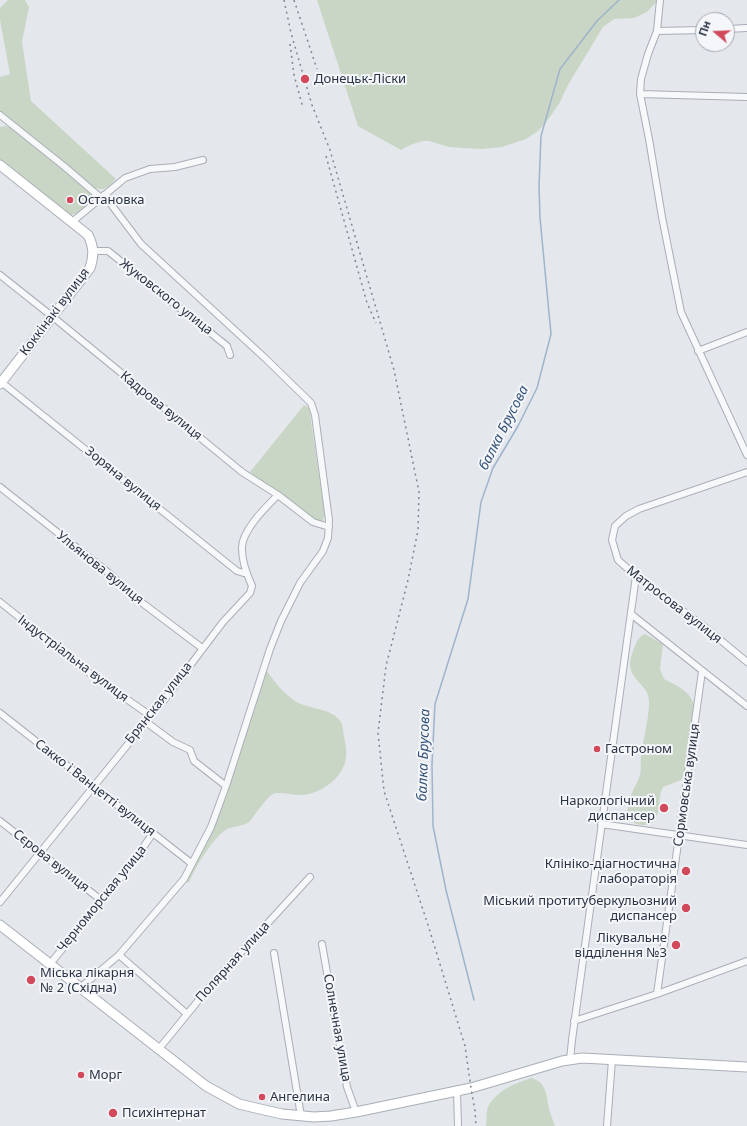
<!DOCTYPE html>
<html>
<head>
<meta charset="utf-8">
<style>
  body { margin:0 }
  #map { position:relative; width:747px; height:1126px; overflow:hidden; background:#e4e7ec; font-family:"Noto Sans",sans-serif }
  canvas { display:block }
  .north { position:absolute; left:695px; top:12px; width:40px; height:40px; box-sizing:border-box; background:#f4f6f9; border:1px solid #a4a8b1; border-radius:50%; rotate:289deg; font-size:11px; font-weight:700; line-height:16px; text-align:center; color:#2b3445 }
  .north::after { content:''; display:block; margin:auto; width:14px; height:18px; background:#d1495b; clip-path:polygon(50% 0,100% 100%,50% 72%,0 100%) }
</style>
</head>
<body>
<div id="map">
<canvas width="747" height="1126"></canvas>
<div class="north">Пн</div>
</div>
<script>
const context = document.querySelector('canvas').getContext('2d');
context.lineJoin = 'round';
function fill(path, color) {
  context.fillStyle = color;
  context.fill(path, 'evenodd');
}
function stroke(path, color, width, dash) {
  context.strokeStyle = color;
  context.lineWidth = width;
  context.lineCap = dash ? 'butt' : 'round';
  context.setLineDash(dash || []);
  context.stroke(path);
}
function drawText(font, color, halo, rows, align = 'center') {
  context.font = font + ' "Noto Sans",sans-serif';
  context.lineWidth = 4;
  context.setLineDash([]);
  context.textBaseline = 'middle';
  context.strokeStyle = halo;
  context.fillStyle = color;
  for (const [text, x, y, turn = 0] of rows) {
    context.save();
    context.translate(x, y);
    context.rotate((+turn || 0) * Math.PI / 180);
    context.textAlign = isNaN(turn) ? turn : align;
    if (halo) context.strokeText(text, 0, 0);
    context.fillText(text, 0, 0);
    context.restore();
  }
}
fill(new Path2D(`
  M8 0H25L29 7 22 42 31 101 116 179C108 187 105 192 93 187L0 112V77L10 74 0 20V8Z
  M317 0H658L647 12 634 18 614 19 603 27 568 85 559 104 547 121 538 131 526 139 502 147 482 149 462 148 449 147 429 141H423L410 145 401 150 358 126Z
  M5 126 9 127 88 189 93 196 92 202 79 213 70 215 0 160V127Z
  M304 405 309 408 310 414 325 516 322 521 319 522 313 520 250 472Z
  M645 634 663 644 660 669 664 679C676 685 692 692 694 706L685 774 681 780 663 787C657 797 662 813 653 822 650 826 646 825 642 825 636 825 630 821 628 815 625 803 634 789 639 778 642 772 640 763 641 757 643 739 649 720 649 702 650 682 621 680 633 651 636 643 637 638 645 634Z
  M266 670C274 681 283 693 295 701 309 710 331 707 341 722 343 725 343 732 344 736 345 743 347 751 346 758 343 778 322 793 303 795 296 796 279 791 273 794 267 797 255 815 250 821 245 826 234 826 227 829 215 835 193 870 189 883L186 881C193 862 206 846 214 827 235 776 249 723 266 670Z
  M531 1078C547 1082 546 1095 549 1108 550 1114 553 1120 555 1126H486C487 1121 486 1112 488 1107 497 1090 514 1084 531 1078Z`), '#c9d6c5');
stroke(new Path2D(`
  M474 1000 446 890 433 826 432 765 435 704 468 599 481 502 493 468 518 426 537 388 551 334 540 218 539 186 541 136 560 69 597 21 619 0`), '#9fb4cc', 1.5);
const street = new Path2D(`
  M660 0 657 31 648 54 641 79 640 94 649 139 662 217 681 312 747 455
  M727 29 747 28
  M657 31 703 30
  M640 94 747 97
  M0 115 65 167 101 198
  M72 222 125 178 150 169 175 167 203 160
  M94 251H108L227 346 230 355
  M0 275 53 317 242 472 278 495 313 522 329 527
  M698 351 747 332
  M0 381 237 571 247 574
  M747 472 639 509 626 516 615 526 612 540 618 560 636 576 706 628 747 662
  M0 487 110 574 141 602 202 648
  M0 602 85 670 148 714
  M631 614 747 706
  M0 713 191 863
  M146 722 173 742 190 750 194 761 226 786
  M0 821 101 900
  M601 824 747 845
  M0 902 146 722 148 714 164 700 223 622 250 593 252 586C247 575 242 561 242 549 241 531 266 507 278 495
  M322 944 347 1087 356 1112
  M274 953 301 1116
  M119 955 187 1014
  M50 964 133 862 153 833
  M80 988 119 955 184 879 211 827 226 786 270 649 281 621 300 583 323 551 328 538 329 520 315 415 311 403 266 359 141 244 104 195
  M657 994 702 671
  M574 1021 657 994 747 961
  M158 1050 211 985 310 877
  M570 1060 572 1040 636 576
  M457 1091 458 1126
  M607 1126 612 1060`);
const secondary = new Path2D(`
  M0 165 88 235C94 247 94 256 90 268L0 384
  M0 925 206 1086 239 1104 260 1109 282 1114 314 1117 331 1116 356 1112 471 1088 562 1061 582 1058 747 1067`);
stroke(street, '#a9aeb7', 8);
stroke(secondary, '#a9aeb7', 11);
stroke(street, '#f7f8fa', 6);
stroke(secondary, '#fff', 9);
stroke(new Path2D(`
  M284 0 291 33 312 105 330 150 394 370 419 492 418 530 408 580 386 666 378 733 384 791 428 925 465 1046 471 1088 475 1111 476 1126
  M294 0 317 69
  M290 44 294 75 303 108
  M326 156 367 303 376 323`), '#7d8696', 1.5, [2, 4]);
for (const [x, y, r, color] of [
  [305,79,5,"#d1495b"],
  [70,200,4,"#d1495b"],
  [597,749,4,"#d1495b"],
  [664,808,5,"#d1495b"],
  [686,871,5,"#d1495b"],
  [686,908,5,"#d1495b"],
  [676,945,5,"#d1495b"],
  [31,980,5,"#d1495b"],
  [81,1075,4,"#d1495b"],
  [262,1097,4,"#d1495b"],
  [113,1113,5,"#d1495b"]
]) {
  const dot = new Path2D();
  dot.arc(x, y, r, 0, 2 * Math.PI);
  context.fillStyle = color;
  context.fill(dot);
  stroke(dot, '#f4f6f9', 1.5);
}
drawText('13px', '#2b3445', '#f4f6f9', [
  ["Донецьк-Ліски",314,79],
  ["Остановка",78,200],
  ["Гастроном",605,749],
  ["Наркологічний",655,801,"right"],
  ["диспансер",655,816,"right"],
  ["Клініко-діагностична",677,864,"right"],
  ["лабораторія",677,879,"right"],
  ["Міський протитуберкульозний",677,901,"right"],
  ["диспансер",677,916,"right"],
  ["Лікувальне",667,938,"right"],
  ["відділення №3",667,953,"right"],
  ["Міська лікарня",40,973],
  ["№ 2 (Східна)",40,988],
  ["Морг",89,1075],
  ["Ангелина",270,1097],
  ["Психінтернат",122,1113]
], 'left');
drawText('13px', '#2b3445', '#f4f6f9', [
  ["Жуковского улица",166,297,38],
  ["Коккінакі вулиця",55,312,-53],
  ["Кадрова вулиця",161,406,39],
  ["Зоряна вулиця",123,479,39],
  ["Ульянова вулиця",100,568,39],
  ["Матросова вулиця",674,605,38],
  ["Індустріальна вулиця",73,659,37],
  ["Брянская улица",159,703,-52],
  ["Сормовська вулиця",687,785,-82],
  ["Сакко і Ванцетті вулиця",95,788,38],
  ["Сєрова вулиця",51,861,38],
  ["Черноморская улица",102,899,-51],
  ["Полярная улица",233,962,-48],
  ["Солнечная улица",337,1028,80]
]);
drawText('italic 14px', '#34527a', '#f4f6f9', [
  ["балка Брусова",504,428,-63],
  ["балка Брусова",424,755,-88]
]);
</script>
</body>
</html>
